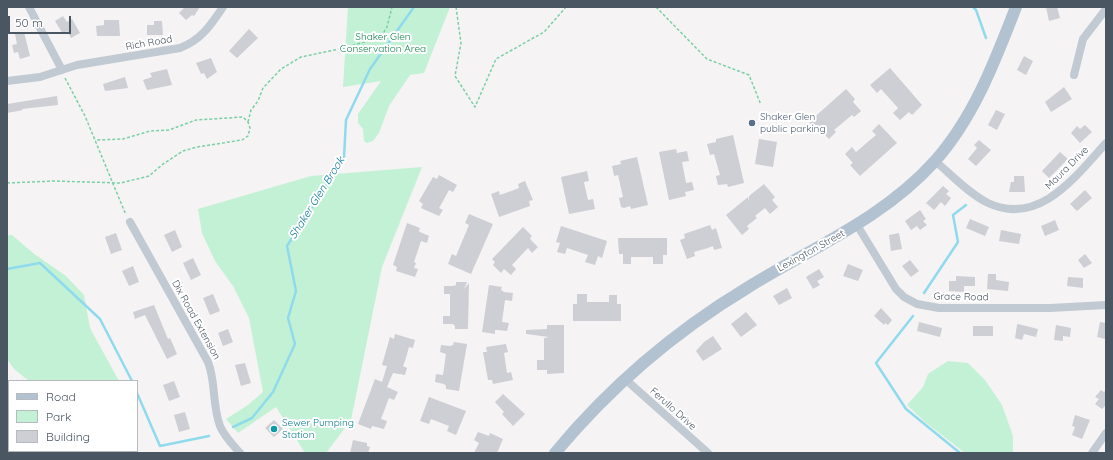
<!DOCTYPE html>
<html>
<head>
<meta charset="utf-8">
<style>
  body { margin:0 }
  #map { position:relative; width:1113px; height:460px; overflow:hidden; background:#f5f3f3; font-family:Quicksand,sans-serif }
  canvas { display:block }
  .frame { position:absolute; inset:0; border:8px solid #4a5661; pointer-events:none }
  .legend { position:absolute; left:8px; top:380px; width:130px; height:72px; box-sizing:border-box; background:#fff; border:1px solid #b7bbc0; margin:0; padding:5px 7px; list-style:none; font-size:12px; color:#4a5661 }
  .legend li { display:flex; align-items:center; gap:8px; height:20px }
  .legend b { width:20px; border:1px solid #b7bbc0 }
  .scale { position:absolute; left:8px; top:16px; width:63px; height:18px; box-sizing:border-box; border:2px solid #4a5661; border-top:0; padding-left:5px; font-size:12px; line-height:14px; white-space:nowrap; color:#4a5661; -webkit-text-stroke:3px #fff; paint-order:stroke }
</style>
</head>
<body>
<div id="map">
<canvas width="1113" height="460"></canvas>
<div class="frame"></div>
<ul class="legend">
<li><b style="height:5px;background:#b3c2d1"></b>Road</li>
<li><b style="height:11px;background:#c3f1d5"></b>Park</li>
<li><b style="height:11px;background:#cdcfd5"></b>Building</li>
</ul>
<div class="scale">50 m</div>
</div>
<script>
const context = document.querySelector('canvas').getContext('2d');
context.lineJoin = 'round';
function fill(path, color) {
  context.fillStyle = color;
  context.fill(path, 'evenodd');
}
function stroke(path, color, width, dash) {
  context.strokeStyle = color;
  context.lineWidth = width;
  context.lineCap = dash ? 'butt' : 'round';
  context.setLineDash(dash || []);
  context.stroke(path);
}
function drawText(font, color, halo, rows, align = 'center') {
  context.font = font + ' Quicksand,sans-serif';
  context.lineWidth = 4;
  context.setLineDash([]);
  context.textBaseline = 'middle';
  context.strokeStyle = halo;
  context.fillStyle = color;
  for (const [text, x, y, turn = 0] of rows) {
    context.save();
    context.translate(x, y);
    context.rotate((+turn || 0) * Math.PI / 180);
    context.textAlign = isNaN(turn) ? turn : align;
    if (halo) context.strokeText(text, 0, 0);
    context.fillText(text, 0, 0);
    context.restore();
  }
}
fill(new Path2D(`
  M348 7H450L424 73 410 75 389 106 379 133 373 141 367 143 364 141 363 129 358 123V114L381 81 343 87Z
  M422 167 382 267 351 420 326 453H305L276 407 238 433 226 419 248 405 263 392 249 318 233 286 215 261 202 233 198 209 311 176Z
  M7 235H12L33 253 66 276 84 295 90 328 119 381H29L14 369 7 359Z
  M948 361 968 363 985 380 1002 405 1013 436V453H965L925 422 907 405 923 387 928 374Z`), '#c3f1d5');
stroke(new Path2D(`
  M973 7 976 10 986 38
  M7 269 40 263 100 319 132 381
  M924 293 958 242 953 215 966 205
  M913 316 876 363 906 409 960 453
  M137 393 160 446 209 436
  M233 427 252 418 273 392 295 344 288 318 296 291 287 246 344 157 346 120 370 69 414 7`), '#90daee', 2.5);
fill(new Path2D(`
  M185 7H200L194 16 192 15 186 20 179 13Z
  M1046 7H1057L1060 18 1049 21Z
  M63 16 67 22 72 19 80 33 71 38 67 31 63 34 55 21Z
  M104 20H119L120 36H97L96 26 104 25Z
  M154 21H162L163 35H147V25H154Z
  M249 29 258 38 237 58 229 51Z
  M24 32 30 56 20 59 18 52 14 53 12 45 17 44 15 34Z
  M1024 56 1033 61 1026 75 1017 70Z
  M211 58 217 72 207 79 204 73 201 74 196 63Z
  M890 68 922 105 912 115 909 112 900 120 893 113 898 108 881 89 877 93 870 85Z
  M167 69 172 85 147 90 143 80 152 77 150 73Z
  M125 77 128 88 105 91 103 84Z
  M1064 87 1072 99 1051 112 1045 102Z
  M846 89 855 99 853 102 861 111 854 117 852 115 834 130 836 132 829 139 822 132 820 134 809 122Z
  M57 96 58 105 22 109 23 110 7 113V104Z
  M996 110 1005 114 997 130 988 125Z
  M879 124 897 143 860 176 850 165 853 163 845 154 852 147 856 152 876 135 872 131Z
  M1085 125 1092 132 1080 143 1071 133 1077 126 1080 129Z
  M733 135 744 183 728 187 727 184 718 185 716 176 720 175 714 154 710 155 707 144 716 142V139Z
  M759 139 777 142 773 167 755 164Z
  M979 140 991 150 976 166 968 159 977 148 974 145Z
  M676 149 677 153 687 151 689 161 682 162 686 183 692 182 694 190 685 192 686 196 669 200 659 152Z
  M1060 152 1068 159 1049 178 1042 171Z
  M637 157 648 205 631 209 630 206 624 208 621 207 619 198 623 197 618 175 614 176 612 166 621 164 620 161Z
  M587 171 589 181 584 182 585 187 588 200 593 199 595 209 569 214 561 177Z
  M439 175 457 185 453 192 449 190 442 203 439 208 443 210 439 216 421 208 423 204 419 201 433 177 437 179Z
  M1014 176H1024L1025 192H1009L1011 182H1014Z
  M525 181 533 200 529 201 530 206 499 217 491 194 499 191 500 195 514 190 519 188 518 184Z
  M764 184 775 197 772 200 778 207 770 214 765 208 755 216 757 218 747 226 749 229 742 235 726 215 748 197 749 201V196Z
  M943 186 949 191 946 194 951 198 945 206 941 202 934 210 926 203Z
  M1085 190 1092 198 1077 211 1070 204Z
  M920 210 926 219 923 221 927 225 920 230 917 226 911 230 905 221Z
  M469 214 493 224 471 274 448 264 452 254 456 256 469 225 465 223Z
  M970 219 989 227 985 236 966 228Z
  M1055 220 1059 230 1045 236 1041 226Z
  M407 223 420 228 419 231 420 232 429 236 427 243 421 241 414 262 416 263 414 268 418 269 415 277 396 271 397 267 393 265Z
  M710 225 712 230 716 228 722 248 714 250 713 246 708 248 694 252 695 256 687 259 680 240 685 238 684 234Z
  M561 226 607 241 602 258 598 256 595 265 585 262 588 255 567 248 565 254 557 252 560 243 556 242Z
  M523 227 532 236 530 238 531 240 538 247 532 253 528 248 512 265 516 269 511 275 504 269 501 273 493 265 495 262 492 259Z
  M175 230 182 247 172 252 164 235Z
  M1001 230 1021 234 1019 244 999 241Z
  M116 233 122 250 111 254 105 237Z
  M899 233 902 249 891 251 889 235Z
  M618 238H667V255H663V264H653V257H631V264H623V254H619Z
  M1085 254 1092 263 1084 268 1078 260Z
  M193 258 201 275 191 280 183 263Z
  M910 260 919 271 911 277 902 266Z
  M848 264 863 270 858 281 843 276Z
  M133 266 139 282 129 286 122 271Z
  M819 269 824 277 817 281 820 285 813 289 806 277Z
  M988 274H996V280L1009 282 1008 291 987 289Z
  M956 276 975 277V286H964V292L949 291V281H956Z
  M1068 277 1083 278V288L1067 286Z
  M456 282H467L464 289 469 283 468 329H455V326L453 324H443V316H450V294H444V286H453L456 285Z
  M489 285 502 287 501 290 504 292 513 293 512 301 505 300 502 322 509 323 507 331 498 330H495V334L482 332Z
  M787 288 792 298 779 305 773 296Z
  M213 294 220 311 210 315 203 298Z
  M577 294H587V302H609V295H617V304H621V321H573V304H577Z
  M154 305 168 339 170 338 177 354 167 359 145 315 135 319 133 312Z
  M881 308 892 320 888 325 885 323 884 325 874 316Z
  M746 312 757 325 741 337 731 324Z
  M919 322 942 328 940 337 917 331Z
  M1100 322 1106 323 1105 339 1097 337Z
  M1018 324 1038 329 1036 337 1024 334 1022 340 1015 338 1017 325Z
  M547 325H564V373L547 374V370H537V360H544V338L549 337 526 334V330L547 329Z
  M1056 325 1071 328 1070 337 1063 336V341L1054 340Z
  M973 326H993V336H973Z
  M228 329 233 342 223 346 218 333Z
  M395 334 415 340 413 348 409 347 405 361 403 366 407 368 405 375 393 373 387 387 398 392 394 400 389 398 381 419 387 421 384 429 372 426 371 429 358 424 375 379 382 382 387 366 382 365 390 337 394 339Z
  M713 336 722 349 703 361 696 351 704 342Z
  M454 342 467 344 459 391 446 389V386L444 384 435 382 436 374 443 375 446 354 440 352 441 345 450 346 453 345Z
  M506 344 508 352 504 353 507 373 511 372 513 380 493 384 492 380H488L483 352H487L486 347Z
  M245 363 251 383 241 386 235 365Z
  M174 381 180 397 169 401 163 385Z
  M1101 390 1104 392 1106 390V405L1102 409 1095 404 1099 399 1095 397Z
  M503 394 525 414 513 426 502 414 504 412 495 402Z
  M429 397 466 411 456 435 447 431 449 426 431 419 429 424 420 421Z
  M185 412 190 429 179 432 174 415Z
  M1075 415 1090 420 1082 439 1072 435 1075 427 1072 426Z
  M274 420 283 429 274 437 265 428Z
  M478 432 489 436 490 433 503 439 497 453H474L479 443 474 440Z
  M353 440 367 443V446L370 447 368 453H350Z`), '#cdcfd5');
stroke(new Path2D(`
  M456 7 461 43 455 76 475 107 496 59 544 32 566 7
  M656 7 707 59 749 75 761 105
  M65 78 85 116 126 215
  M248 122 251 110 258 101 263 88 281 69 301 57 344 48 381 37 387 27 392 7
  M7 183 54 181 121 183 149 176 163 164 183 151 197 147 242 140 248 136 250 128 248 122 243 117 196 120 169 130 150 131 123 139 95 140`), '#7ad0a6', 1.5, [3, 2]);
stroke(new Path2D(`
  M29 7 62 70
  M1074 75 1083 39 1106 9
  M7 81 40 77 77 65 180 48C201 40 211 25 223 7
  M935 161C952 175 968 193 988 203 1039 227 1076 176 1106 143
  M130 222 208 362C216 382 212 405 220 426 224 436 233 445 240 453
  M857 225 896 289 904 297 917 304 939 308H1050L1106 305
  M625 379 708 453
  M13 451 17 453
  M1092 453 1106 433`), '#c1cad2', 8);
stroke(new Path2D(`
  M555 453C609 388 674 332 747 288 811 248 883 219 935 161 974 117 995 61 1016 7`), '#b3c2d1', 12);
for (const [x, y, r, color] of [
  [752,123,4,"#5c6f8a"],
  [274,429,4,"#0f9aa8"]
]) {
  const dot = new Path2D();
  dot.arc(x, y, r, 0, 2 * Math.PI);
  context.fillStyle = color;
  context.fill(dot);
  stroke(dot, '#fff', 1.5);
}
drawText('10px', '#17864f', '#fff', [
  ["Shaker Glen",383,37],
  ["Conservation Area",383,49]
]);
drawText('10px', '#4a5661', '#fff', [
  ["Rich Road",149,43,-10],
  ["Maura Drive",1067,168,-45],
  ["Lexington Street",811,251,-29],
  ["Grace Road",961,297,1],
  ["Dix Road Extension",196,320,61],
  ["Ferullo Drive",673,409,42]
]);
drawText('10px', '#4e5e75', '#fff', [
  ["Shaker Glen",760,117],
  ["public parking",760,129]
], 'left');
drawText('10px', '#0d838f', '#fff', [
  ["Sewer Pumping",282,423],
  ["Station",282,435]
], 'left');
drawText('italic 11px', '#0c7c9b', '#fff', [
  ["Shaker Glen Brook",317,198,-58]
]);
</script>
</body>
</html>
